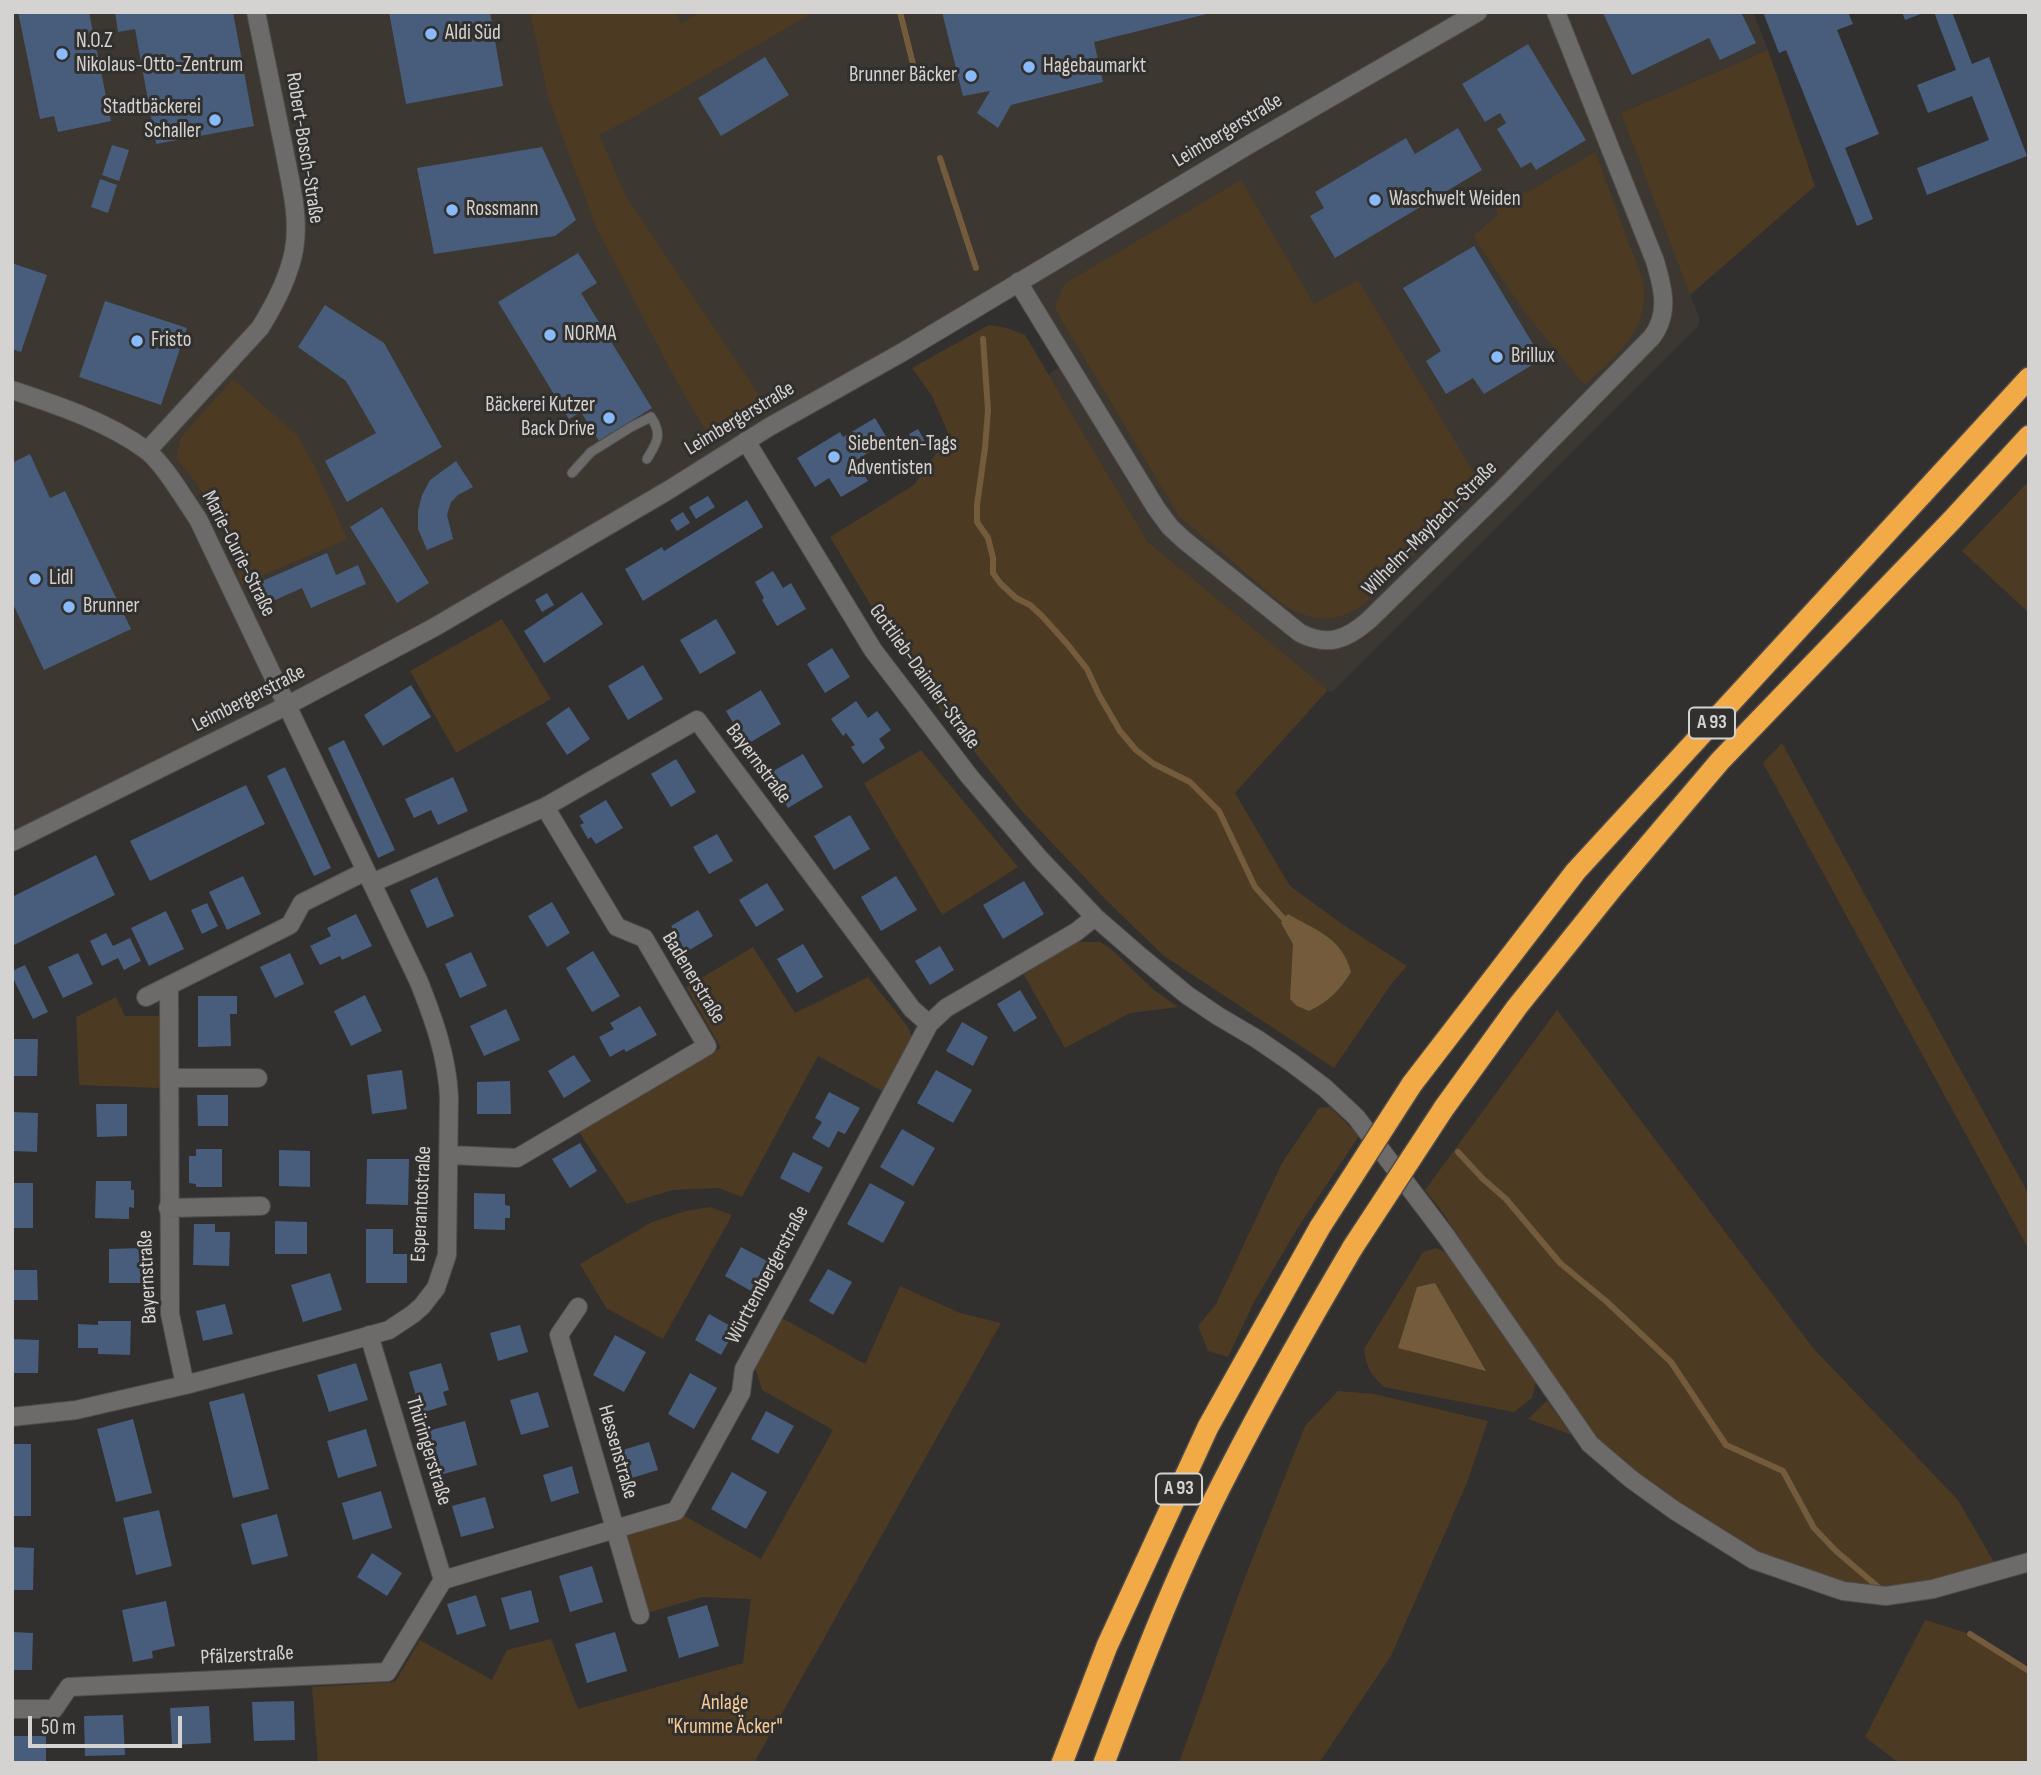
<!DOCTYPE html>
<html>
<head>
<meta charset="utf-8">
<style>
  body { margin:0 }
  #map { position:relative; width:2041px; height:1775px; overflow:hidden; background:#31302e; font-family:"Sofia Sans Condensed",sans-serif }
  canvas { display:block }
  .frame { position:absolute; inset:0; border:14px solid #d4d3d1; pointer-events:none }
  .scale { position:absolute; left:28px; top:1716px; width:154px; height:32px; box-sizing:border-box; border:4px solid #d4d3d1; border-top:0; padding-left:9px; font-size:21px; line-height:24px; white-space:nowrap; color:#d4d3d1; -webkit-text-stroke:5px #31302e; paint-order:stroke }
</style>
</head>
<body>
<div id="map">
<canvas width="2041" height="1775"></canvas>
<div class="frame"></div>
<div class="scale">50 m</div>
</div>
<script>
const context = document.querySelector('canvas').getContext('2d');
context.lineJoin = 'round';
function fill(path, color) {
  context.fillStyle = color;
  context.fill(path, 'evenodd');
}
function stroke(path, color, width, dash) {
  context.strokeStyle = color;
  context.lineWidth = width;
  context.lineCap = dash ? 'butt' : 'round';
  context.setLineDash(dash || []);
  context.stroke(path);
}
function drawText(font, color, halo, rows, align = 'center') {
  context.font = font + ' "Sofia Sans Condensed",sans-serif';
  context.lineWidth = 6;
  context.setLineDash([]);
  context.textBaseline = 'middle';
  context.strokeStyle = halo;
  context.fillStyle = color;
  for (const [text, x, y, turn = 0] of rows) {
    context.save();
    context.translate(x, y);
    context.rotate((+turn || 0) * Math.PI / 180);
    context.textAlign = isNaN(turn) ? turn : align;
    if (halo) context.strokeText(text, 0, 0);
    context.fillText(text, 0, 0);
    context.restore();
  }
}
fill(new Path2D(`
  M12 12H1753L1768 50 1621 113 1700 320 1698 326 1331 693 1148 542 1048 374 1068 362 1018 282 543 565 12 842Z`), '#3c3730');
fill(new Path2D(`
  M530 12H677L681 24 699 12H814L632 118 599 135 627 198 764 402 709 436 678 384 596 227 548 97Z
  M1768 50 1815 186 1690 295 1621 113Z
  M1595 152 1643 281C1650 332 1618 353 1585 385L1527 315 1473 236 1498 215 1493 199 1526 193Z
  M1241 180 1314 304 1358 280 1482 486 1362 606C1334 623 1314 622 1285 606L1179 516 1055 309 1063 286 1069 281Z
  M989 325 1007 328 1025 335 1148 542 1328 690 1235 793 1290 886 1345 926 1407 966 1392 983 1334 1068 1164 956 1105 899 1021 810 933 700 889 636 830 537 914 485 949 435 932 396 912 368Z
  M233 379 298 436 315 467 347 539 241 585 230 539 197 484 178 461 177 455 181 437Z
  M2029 481V613L1962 551Z
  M502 619 551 699 456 753 410 671Z
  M1782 743 2029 1195V1250L1763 763Z
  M921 750 1018 867 942 915 864 783Z
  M1071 942H1100L1110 948 1154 990 1178 1007 1130 1013 1065 1048 1024 975Z
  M753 947 795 1013 868 977 908 1027 913 1040 886 1093 818 1056 742 1197 719 1188 672 1190 627 1204 579 1132 721 1048 686 987Z
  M116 997 125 1016H161L160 1088 79 1085 76 1017Z
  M1557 1010 1813 1348 1958 1500 1995 1564 1931 1582 1887 1589 1844 1583 1756 1554 1678 1504 1636 1474 1597 1439 1529 1342 1443 1213 1425 1190Z
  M1330 1107 1359 1136 1297 1229 1254 1302 1228 1357 1208 1351 1198 1326 1216 1304 1282 1163 1319 1108Z
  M710 1207 732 1215 663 1339 606 1308 580 1264 652 1222 686 1211Z
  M1436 1248 1446 1253 1536 1382 1532 1398 1514 1412 1384 1387C1371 1375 1366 1367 1364 1349L1423 1252Z
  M900 1286 960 1313 1001 1323 754 1763H318L312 1687 395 1682 420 1640 492 1680 507 1650 551 1639 578 1709 743 1663 751 1599 702 1597 640 1615 616 1528 676 1511 761 1559 833 1430 762 1390 755 1367 782 1318 865 1364Z
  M1338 1391 1374 1394 1488 1421 1466 1485 1391 1656 1319 1763H1179L1242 1585 1305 1426Z
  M1547 1401 1572 1435 1528 1419Z
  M1925 1620 1970 1634 2029 1671V1763H1899L1865 1737Z`), '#4d3a23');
fill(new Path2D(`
  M1288 914C1315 930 1342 937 1351 972 1340 990 1328 1002 1309 1011L1297 1006 1290 999 1293 944 1281 923Z
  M1435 1283 1486 1371 1398 1348 1417 1287Z`), '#745b3c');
stroke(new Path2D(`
  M900 12 915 72
  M940 158 976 268
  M983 339 988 410 985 448 977 505V522L988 538 993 558V573L1000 583 1016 598 1030 605 1042 616 1068 645 1087 669 1099 695 1120 731 1136 750 1154 764 1190 782 1219 811 1255 887 1284 919
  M1458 1152 1482 1178 1506 1199 1560 1263 1607 1302 1671 1362 1726 1445 1783 1471 1814 1528 1836 1551 1877 1586
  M1970 1634 2029 1671`), '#745b3c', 6);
fill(new Path2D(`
  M18 12H89L111 121 58 132 54 116 40 119Z
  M115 12H233L254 126 156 144 135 29 118 32Z
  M389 12H490L503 86 406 104Z
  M942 12H1211V13L1094 42 1103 82 1011 105 998 128 977 113 990 91 963 96Z
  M1605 12H1741L1756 43 1720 60 1709 38 1632 75 1603 13Z
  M1763 12H1848L1853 24 1837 30 1879 134 1845 148 1873 219 1857 226 1786 50 1779 53Z
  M1902 12H1926L1905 20Z
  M1934 12H1952L1972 64 1989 57 2027 156 1927 195 1917 168 1989 140 1972 96 1928 113 1917 85 1956 70Z
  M1528 44 1586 140 1536 170 1531 162 1521 168 1497 129 1506 123 1500 113 1485 122 1462 84Z
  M765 57 789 95 721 136 698 98Z
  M1458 128 1482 170 1335 258 1310 216 1324 208 1315 192 1406 138 1415 154Z
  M112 145 129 150 119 181 102 175Z
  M542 147 576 220 555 236 434 254 417 168Z
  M100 179 117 185 108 213 91 207Z
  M1474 246 1542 359 1484 394 1473 378 1446 394 1426 361 1441 351 1403 288Z
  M578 253 597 283 581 293 652 408 599 441 581 412 569 419 498 302Z
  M12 263 47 275 21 352 12 349Z
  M105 301 187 328 161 405 79 377Z
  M325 305 384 343 442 447 347 502 325 461 376 433 346 381 298 347Z
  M875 418 888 440 855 461 868 481 841 497 829 478 815 487 797 458 840 432 843 437Z
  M918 429 927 445 918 450 909 434Z
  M30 454 50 498 65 491 131 629 44 670 12 602V463Z
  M456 461 473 487 458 495 451 502 447 515 453 539 427 550 418 529V511L422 495 430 480Z
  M708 496 715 507 696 519 689 507Z
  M747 500 763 527 643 601 625 569 662 547 664 551Z
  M382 507 429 583 397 603 350 527Z
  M683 512 690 523 677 531 670 520Z
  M327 553 336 575 358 565 366 584 311 608 302 588 262 606 253 585Z
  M773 571 783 588 791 583 806 609 777 626 762 600 764 598 755 582Z
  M582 592 603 624 544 663 524 631Z
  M547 593 554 605 542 612 535 600Z
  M716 619 736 653 700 674 680 640Z
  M832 648 850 677 825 693 807 664Z
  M643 665 663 699 628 720 608 686Z
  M411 685 431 717 383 746 364 715Z
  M761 690 781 724 746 745 726 711Z
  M856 701 868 718 877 711 891 730 879 739 885 748 863 764 851 747 855 745 846 733 843 736 831 719Z
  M569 707 590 739 567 755 546 723Z
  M344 740 395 850 378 858 328 748Z
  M803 754 823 787 788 808 768 774Z
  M676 759 696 792 671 807 651 774Z
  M285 767 331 868 314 876 267 776Z
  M453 777 468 811 438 825 431 810 414 818 405 799Z
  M246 785 265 824 150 881 130 841Z
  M606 800 623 828 596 844 591 837 588 839 580 825 584 823 579 816Z
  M850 815 870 849 834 870 814 836Z
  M717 834 733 861 709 874 693 847Z
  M96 855 115 895 12 946V897Z
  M243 876 261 914 227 930 209 892Z
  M896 876 917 910 881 931 861 897Z
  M437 877 454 916 427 928 410 890Z
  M1024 881 1044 914 1003 939 983 905Z
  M767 883 784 910 756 927 739 900Z
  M552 902 570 933 547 947 528 916Z
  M207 903 218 926 202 934 191 910Z
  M698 910 713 936 686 952 671 926Z
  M166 911 184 949 149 966 131 928Z
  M356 914 372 946 342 960 340 956 320 965 310 946 331 936 327 928Z
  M106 933 113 946 130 938 141 961 124 970 118 958 102 966 90 941Z
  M803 944 823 977 797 993 777 959Z
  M940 946 954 970 930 985 915 961Z
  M593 951 620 996 592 1012 566 968Z
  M471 952 487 986 460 998 445 964Z
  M78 953 93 984 63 998 48 967Z
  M290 953 304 984 275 998 260 967Z
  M25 965 48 1012 33 1019 12 976V971Z
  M1020 990 1037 1018 1014 1032 997 1004Z
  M365 995 382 1031 351 1046 334 1011Z
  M198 996H237V1014H230L231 1046 198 1047Z
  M640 1006 657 1035 626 1052 624 1049 610 1057 599 1037 614 1029 610 1023Z
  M506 1009 520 1040 484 1056 470 1026Z
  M962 1022 988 1037 973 1066 946 1051Z
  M12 1039H38L37 1076H12Z
  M574 1055 591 1081 564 1098 548 1071Z
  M402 1070 407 1109 372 1114 367 1075Z
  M936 1070 972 1090 953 1123 917 1103Z
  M510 1081 511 1114H477V1082Z
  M829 1092 860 1108 845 1134 838 1131 829 1148 812 1138 822 1122 815 1118Z
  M197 1095H228V1126H198Z
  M96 1104H127V1136L97 1137Z
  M12 1112 38 1113 37 1152 12 1151Z
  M902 1129 935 1148 913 1186 880 1167Z
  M580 1143 597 1171 570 1188 552 1159Z
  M196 1149H222V1187H196V1184L189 1183V1156H196Z
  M279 1150 310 1151V1187L279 1186Z
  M793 1152 823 1167 809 1193 780 1178Z
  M367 1159H409L408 1205 366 1204Z
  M96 1181H131V1190H134V1208L129 1207V1219L95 1218Z
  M14 1183H33V1228H14Z
  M870 1183 905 1202 883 1243 847 1224Z
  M474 1193 505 1194V1205L510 1206V1218H505V1230L474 1229Z
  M275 1221 307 1222V1254H275Z
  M194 1224H215V1232H230L229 1266 193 1265Z
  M366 1229H393V1254H407V1283H366Z
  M741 1247 767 1261 751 1291 725 1276Z
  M142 1248V1283H109V1249Z
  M828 1269 852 1282 833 1315 809 1301Z
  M12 1270H37L38 1300H12Z
  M330 1273 342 1310 303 1322 291 1285Z
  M225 1304 233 1334 203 1341 196 1311Z
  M709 1314 736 1329 721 1355 695 1340Z
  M98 1321H131L130 1355 98 1354V1348H78V1324L98 1325Z
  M520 1325 528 1352 498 1361 490 1333Z
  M615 1335 646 1352 624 1392 593 1375Z
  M12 1339 39 1340 38 1373H12Z
  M356 1363 368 1400 329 1412 317 1375Z
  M441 1363 449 1390 443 1392 447 1405 421 1413 409 1372Z
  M690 1373 717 1388 694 1429 668 1414Z
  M538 1392 549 1427 521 1435 510 1400Z
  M244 1393 269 1489 233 1498 209 1402Z
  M766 1411 794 1426 778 1454 751 1439Z
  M133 1419 152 1493 116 1502 97 1429Z
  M465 1421 477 1465 436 1476 424 1432Z
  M366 1429 377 1466 338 1478 327 1441Z
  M649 1442 658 1470 625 1480 616 1452Z
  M12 1444H31V1516H12Z
  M572 1466 579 1493 551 1502 543 1475Z
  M732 1472 767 1492 746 1529 711 1509Z
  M381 1491 392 1528 353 1540 342 1503Z
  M485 1497 494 1528 461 1537 452 1506Z
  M159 1510 172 1566 136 1575 123 1518Z
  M277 1514 288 1556 252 1565 241 1524Z
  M12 1547 34 1548 33 1590H12Z
  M372 1553 402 1573 387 1596 357 1577Z
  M592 1566 603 1602 570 1612 559 1576Z
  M531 1590 539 1622 510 1630 501 1598Z
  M476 1595 486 1626 457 1635 447 1604Z
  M166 1601 175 1646 152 1651 153 1658 133 1662 122 1610Z
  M707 1605 719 1646 679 1658 667 1617Z
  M12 1632 33 1633 32 1670H12Z
  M615 1632 627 1671 587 1683 575 1644Z
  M294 1701 295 1740 254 1741 252 1702Z
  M209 1706 211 1743 172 1745 170 1708Z
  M123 1715 125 1755 85 1756 84 1716Z
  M12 1736H46V1763H12Z`), '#475d7b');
const service = new Path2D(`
  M572 473 591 452 631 427 651 417C663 435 657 442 647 459`);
const minor = new Path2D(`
  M1018 282 1156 508 1170 527 1184 540 1300 633C1328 647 1346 640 1369 620L1503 489 1652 337C1670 313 1663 288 1655 261L1556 12
  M12 390C57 405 108 422 146 450 165 465 184 499 198 519L419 982C434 1020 447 1056 449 1097L447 1255 436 1288 422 1306 413 1314 389 1330 336 1345 185 1385 76 1410 12 1417
  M746 441 873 650 969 776 1039 858 1095 917 1141 957 1187 995 1218 1016 1257 1039 1292 1063 1325 1088 1356 1117 1446 1236 1590 1444 1631 1479 1674 1510 1754 1560 1843 1591 1886 1596 1933 1589 2029 1562
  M147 451 260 328C275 304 289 277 294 250 300 216 290 182 284 149 275 103 265 58 256 12
  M372 883 545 807 697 720 912 1009 929 1024
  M169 986 170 1314 185 1385
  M146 997 290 925 302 903 366 871
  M169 1078H258
  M449 1155 517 1158 707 1046 644 938 617 927 545 807
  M168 1208 261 1206
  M578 1307 559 1335 640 1615
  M369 1335 443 1580
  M443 1580 676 1511 741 1393 744 1369 798 1270 929 1024 946 1008 1076 932 1095 917
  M12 1709H54L69 1687 387 1672 443 1580`);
const tertiary = new Path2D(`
  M12 842 288 705 433 628 667 491 769 427 901 353 1250 144 1478 12`);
const motorway = new Path2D(`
  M1412 1084 1576 871 2029 378
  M1444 1108 1517 1007 1614 886 1720 761 1952 520 2029 436
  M1062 1763 1107 1646 1208 1427 1320 1227
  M1104 1763C1141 1664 1180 1564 1229 1470 1268 1394 1310 1320 1353 1247`);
stroke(service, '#4d4c4a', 11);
stroke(minor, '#4d4c4a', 20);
stroke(tertiary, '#4d4c4a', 20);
stroke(motorway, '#4d4c4a', 24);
stroke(service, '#6d6b69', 9);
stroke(minor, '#6d6b69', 18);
stroke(tertiary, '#6d6b69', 18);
stroke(motorway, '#f2aa47', 21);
const motorwayBridge = new Path2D(`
  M1320 1227 1412 1084
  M1353 1247 1444 1108`);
stroke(motorwayBridge, '#4d4c4a', 24, []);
stroke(motorwayBridge, '#f2aa47', 21);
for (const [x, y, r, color] of [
  [431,34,7,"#89bafc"],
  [62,54,7,"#89bafc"],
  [1029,67,7,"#89bafc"],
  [971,76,7,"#89bafc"],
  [215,120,7,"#89bafc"],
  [1375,200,7,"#89bafc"],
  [452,210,7,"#89bafc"],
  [550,335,7,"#89bafc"],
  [137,341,7,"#89bafc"],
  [1497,357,7,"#89bafc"],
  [609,418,7,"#89bafc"],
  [834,457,7,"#89bafc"],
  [35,579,7,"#89bafc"],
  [69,607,7,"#89bafc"]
]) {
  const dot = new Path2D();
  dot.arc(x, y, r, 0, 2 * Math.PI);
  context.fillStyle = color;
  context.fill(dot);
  stroke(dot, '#31302e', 2.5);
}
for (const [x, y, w] of [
  [1712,723,46],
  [1179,1489,46]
]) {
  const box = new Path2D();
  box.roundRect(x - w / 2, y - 15.5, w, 31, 5);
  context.fillStyle = '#31302e';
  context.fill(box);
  stroke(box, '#d4d3d1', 2);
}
drawText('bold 19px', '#d4d3d1', null, [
  ["A 93",1712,723],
  ["A 93",1179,1489]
]);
drawText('21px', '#d4d3d1', '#31302e', [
  ["Aldi Süd",445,34],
  ["N.O.Z",76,42],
  ["Nikolaus-Otto-Zentrum",76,66],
  ["Hagebaumarkt",1043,67],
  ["Brunner Bäcker",957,76,"right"],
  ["Stadtbäckerei",201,108,"right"],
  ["Schaller",201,132,"right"],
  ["Waschwelt Weiden",1389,200],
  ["Rossmann",466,210],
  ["NORMA",564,335],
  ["Fristo",151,341],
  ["Brillux",1511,357],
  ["Bäckerei Kutzer",595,406,"right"],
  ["Back Drive",595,430,"right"],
  ["Siebenten-Tags",848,445],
  ["Adventisten",848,469],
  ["Lidl",49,579],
  ["Brunner",83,607]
], 'left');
drawText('21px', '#d4d3d1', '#31302e', [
  ["Leimbergerstraße",1228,131,-31],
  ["Robert-Bosch-Straße",304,148,81],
  ["Leimbergerstraße",740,419,-31],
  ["Wilhelm-Maybach-Straße",1430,529,-45],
  ["Marie-Curie-Straße",238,554,63],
  ["Gottlieb-Daimler-Straße",924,677,54],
  ["Leimbergerstraße",249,699,-27],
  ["Bayernstraße",758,764,53],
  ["Badenerstraße",693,978,59],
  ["Esperantostraße",422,1204,-87],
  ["Württembergerstraße",768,1275,-62],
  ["Bayernstraße",148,1277,-93],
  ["Thüringerstraße",428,1451,73],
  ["Hessenstraße",617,1452,74],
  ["Pfälzerstraße",247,1656,-3]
]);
drawText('21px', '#f7ca95', '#31302e', [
  ["Anlage",725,1704],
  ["\"Krumme Äcker\"",725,1728]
]);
</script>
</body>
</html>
